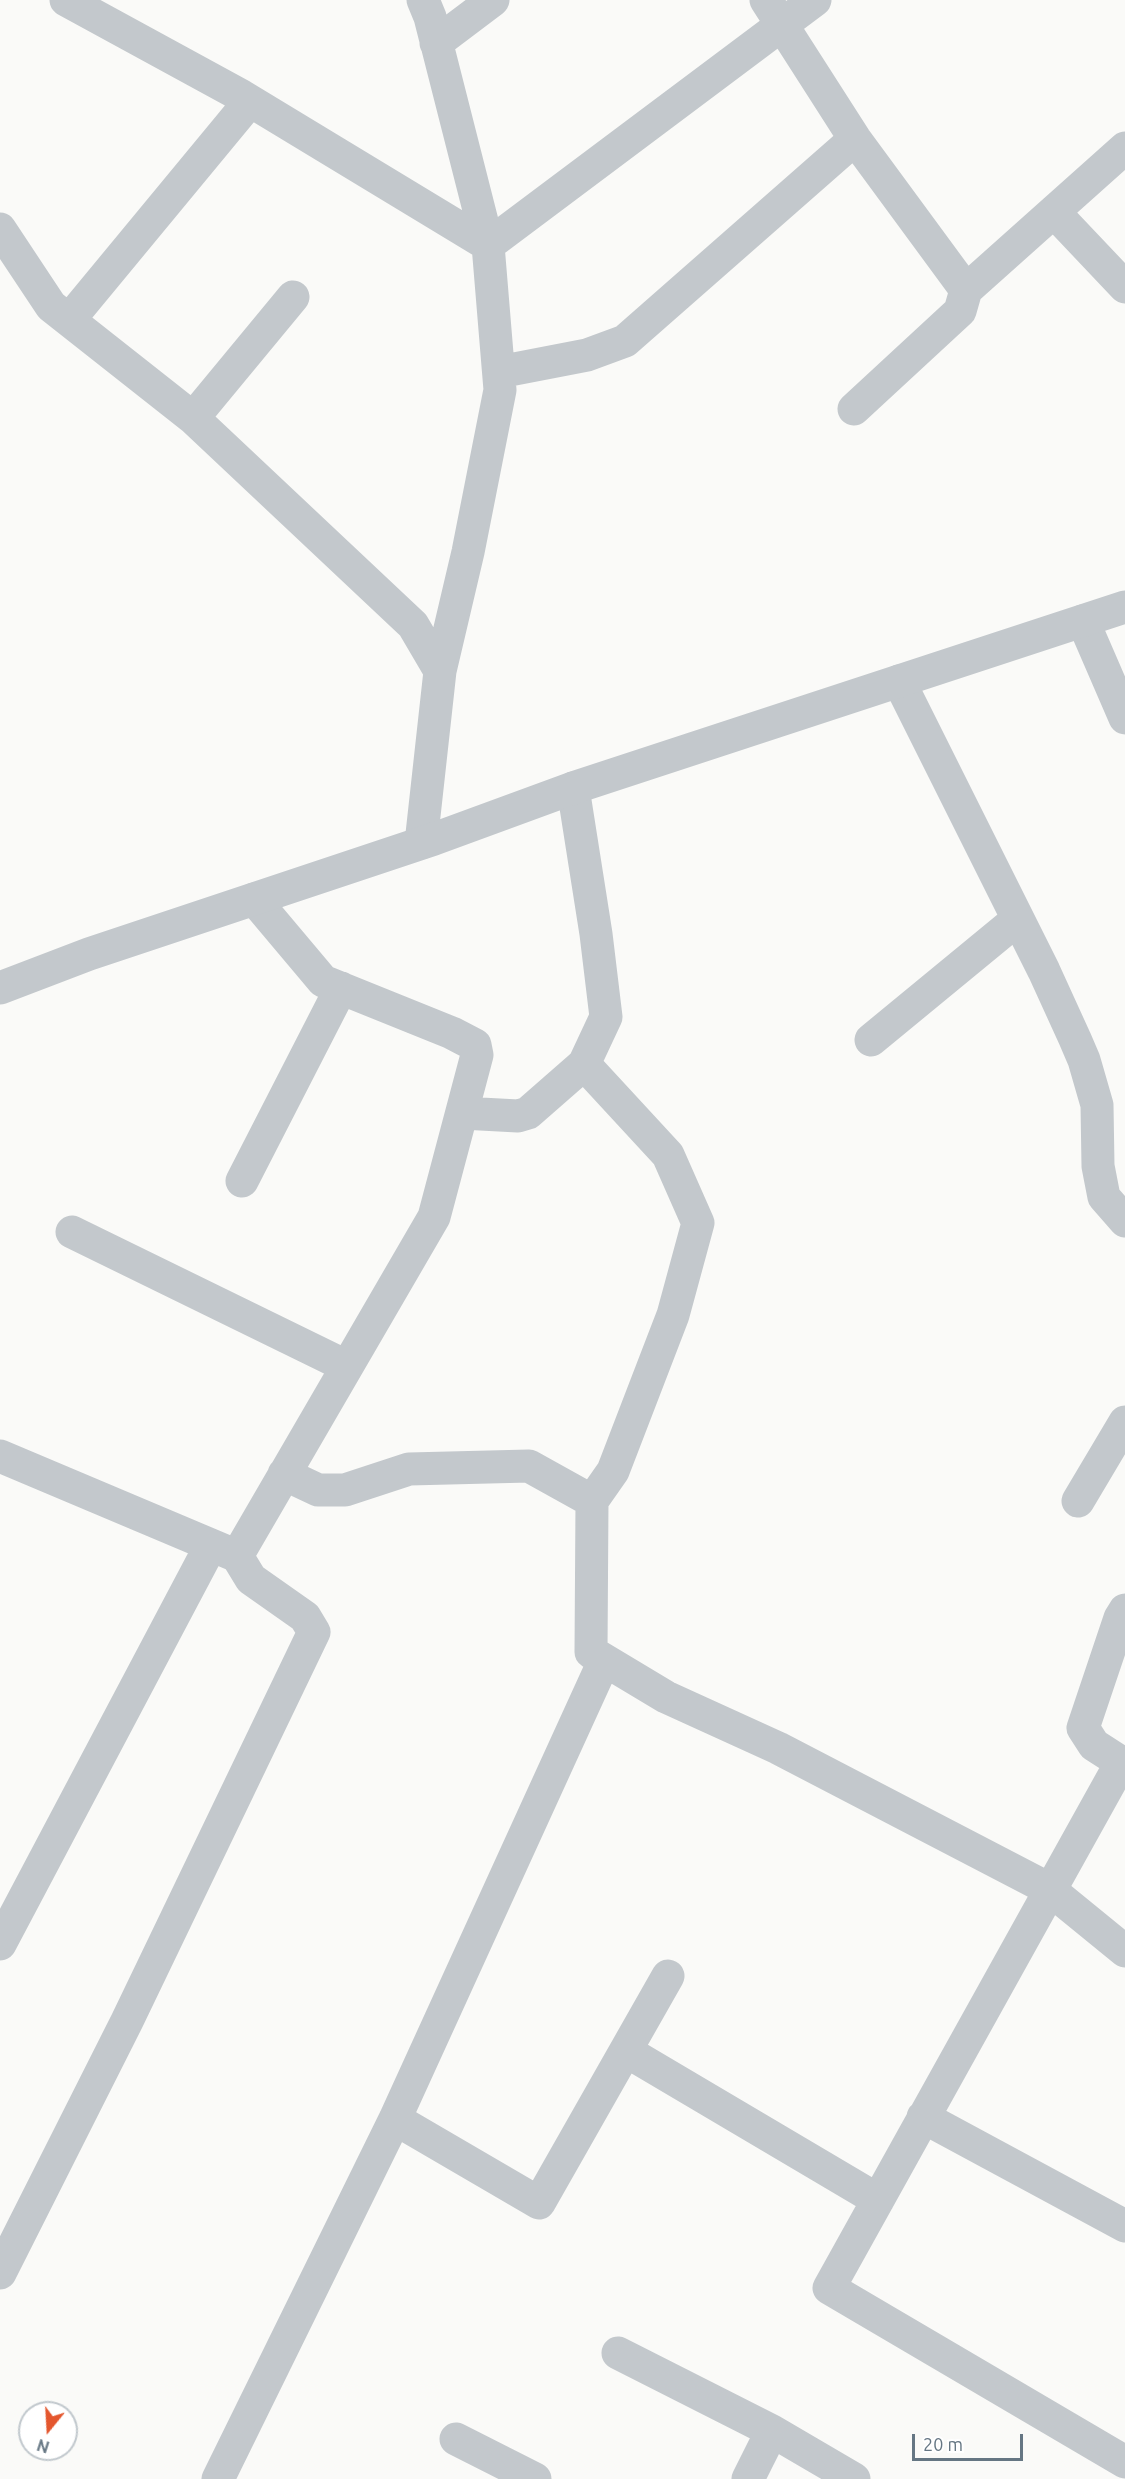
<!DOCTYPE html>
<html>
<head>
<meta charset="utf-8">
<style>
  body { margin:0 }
  #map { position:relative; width:1125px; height:2479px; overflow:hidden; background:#fafaf8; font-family:Ubuntu,sans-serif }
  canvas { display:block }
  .north { position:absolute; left:18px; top:2401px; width:60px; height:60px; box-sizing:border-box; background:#fff; border:2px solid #c1c8cd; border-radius:50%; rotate:198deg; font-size:16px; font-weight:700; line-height:24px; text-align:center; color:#657683 }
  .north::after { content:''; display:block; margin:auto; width:21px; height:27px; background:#e4572e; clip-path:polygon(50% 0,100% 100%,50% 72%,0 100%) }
  .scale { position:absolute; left:912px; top:2434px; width:111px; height:27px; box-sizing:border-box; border:3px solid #657683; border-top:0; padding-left:8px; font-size:18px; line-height:21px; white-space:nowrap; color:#657683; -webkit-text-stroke:4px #fff; paint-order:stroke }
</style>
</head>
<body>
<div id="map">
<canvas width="1125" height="2479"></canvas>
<div class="north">N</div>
<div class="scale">20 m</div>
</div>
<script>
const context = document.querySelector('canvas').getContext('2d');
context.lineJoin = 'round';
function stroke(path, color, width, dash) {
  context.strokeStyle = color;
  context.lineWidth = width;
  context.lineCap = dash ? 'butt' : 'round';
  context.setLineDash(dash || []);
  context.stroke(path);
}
stroke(new Path2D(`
  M66 0 242 96 488 245 815 0
  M766 0 855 139 966 290
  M436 43 493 0
  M1054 212 1125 287
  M0 229 51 306 193 418 413 625 440 671
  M69 320 250 101
  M499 372 587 355 625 341 855 139
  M854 409 960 311 966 290 1125 148
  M193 418 293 297
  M1083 621 1125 718
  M899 681 1044 971 1075 1039 1084 1060 1097 1105 1098 1166 1104 1197 1125 1221
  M573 788 596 934 606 1017 584 1064 668 1155 698 1223 673 1315 613 1471 592 1501 591 1652 666 1697 778 1748 1049 1889 1125 1951
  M421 843 440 671 468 552 500 390 488 245 430 17 423 0
  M871 1040 1018 919
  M462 1113 518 1116 528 1113 584 1064
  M242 1181 341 988
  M72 1232 346 1366
  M0 1456 237 1556 434 1217 477 1055 475 1045 452 1033 323 981 254 899
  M284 1474 318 1490H345L409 1469 529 1466 592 1501
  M1078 1501 1125 1422
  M1125 1610 1120 1618 1083 1728 1094 1745 1119 1761 1117 1770 829 2288 1125 2462
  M0 1944 211 1545
  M626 2051 878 2200
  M923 2117 1125 2226
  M395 2119 539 2203 668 1976
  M0 2273 127 2021 314 1632 305 1617 251 1579 237 1556
  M618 2353 772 2431 854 2479
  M456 2439 535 2479
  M218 2479 395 2119 604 1661
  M748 2479 772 2431`), '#c3c8cc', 33);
stroke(new Path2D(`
  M0 988 89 954 434 839 573 788 1125 607`), '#c3c8cc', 33);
</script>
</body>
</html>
